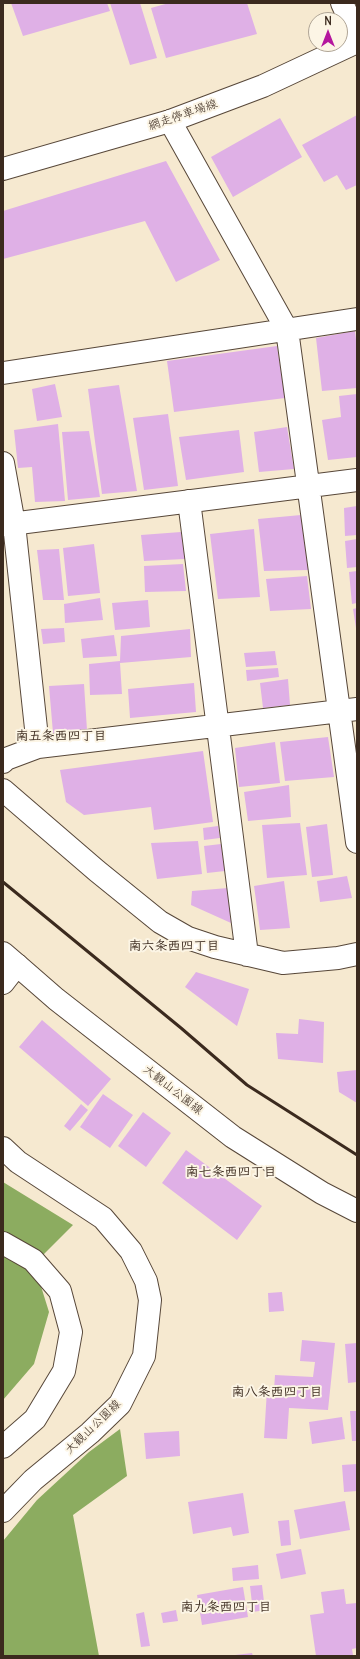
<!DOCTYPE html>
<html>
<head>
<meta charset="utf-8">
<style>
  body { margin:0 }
  #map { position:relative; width:360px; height:1659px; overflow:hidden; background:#f6e9d0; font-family:Delius,sans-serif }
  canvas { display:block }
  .frame { position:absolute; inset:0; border:4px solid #3b2a1e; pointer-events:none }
  .north { position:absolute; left:308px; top:12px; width:40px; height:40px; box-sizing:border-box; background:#fcf5e5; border:1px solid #afa495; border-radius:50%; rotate:0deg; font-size:11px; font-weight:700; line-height:16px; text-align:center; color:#3b2a1e }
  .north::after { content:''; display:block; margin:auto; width:14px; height:18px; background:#b5179e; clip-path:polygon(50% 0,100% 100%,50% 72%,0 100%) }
</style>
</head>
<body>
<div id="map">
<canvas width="360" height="1659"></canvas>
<div class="frame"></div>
<div class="north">N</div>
</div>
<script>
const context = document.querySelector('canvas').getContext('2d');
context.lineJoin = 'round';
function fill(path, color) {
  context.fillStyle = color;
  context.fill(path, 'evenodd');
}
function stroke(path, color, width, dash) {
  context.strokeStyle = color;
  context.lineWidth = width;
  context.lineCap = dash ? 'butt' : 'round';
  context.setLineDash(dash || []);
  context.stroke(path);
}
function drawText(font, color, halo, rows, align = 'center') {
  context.font = font + ' Delius,"Klee One",sans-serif';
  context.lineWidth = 4;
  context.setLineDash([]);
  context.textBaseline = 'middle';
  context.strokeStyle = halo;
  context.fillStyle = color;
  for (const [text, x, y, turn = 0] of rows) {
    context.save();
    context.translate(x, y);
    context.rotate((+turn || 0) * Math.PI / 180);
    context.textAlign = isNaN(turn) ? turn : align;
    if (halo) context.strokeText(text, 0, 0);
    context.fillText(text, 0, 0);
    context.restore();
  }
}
fill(new Path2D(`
  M3 1182 73 1225 34 1264 49 1312 34 1364 3 1400Z
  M120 1429 127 1476 73 1515 99 1656H3V1541L37 1500 89 1452Z`), '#8cac60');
fill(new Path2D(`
  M11 3H107L110 11 23 36Z
  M110 3H140L157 58 130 65Z
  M169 3H247L257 34 166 58 151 8Z
  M357 115V185L346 190 337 175 324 182 302 145Z
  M280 118 302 157 233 197 211 157Z
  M166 161 220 260 176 282 145 221 3 259V211Z
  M355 331 357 348V388L322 391 316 338Z
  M277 346 285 398 174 412 167 361Z
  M55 384 62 417 37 421 32 389Z
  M119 385 137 491 102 494 88 389Z
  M357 394V457L328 460 322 420 341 417 339 396Z
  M168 414 178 486 144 490 133 418Z
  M58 424 65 501 35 502 32 467 18 468 14 430Z
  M287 427 294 469 259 472 254 432Z
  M239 430 244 472 186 480 179 437Z
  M89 431 100 497 68 500 62 432Z
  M357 506V535L345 536 344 508Z
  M301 515 309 570 264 571 258 519Z
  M254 529 260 597 218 599 210 534Z
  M181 532 185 559 144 561 141 535Z
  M357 539V567L347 568 345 541Z
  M94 544 100 593 68 596 63 548Z
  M59 549 64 600H43L37 550Z
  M183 564 186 591 145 592 144 566Z
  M357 571V603L352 604 349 572Z
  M307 576 311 609 270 611 266 579Z
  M100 598 103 620 65 623 64 604Z
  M148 600 150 627 115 630 112 603Z
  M357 608V628H356L353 609Z
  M64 628 65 642 43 644 41 629Z
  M190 629 191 657 120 663 122 694 90 695 89 664 120 661 121 636Z
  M114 635 117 656 83 658 81 639Z
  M275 651 277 665 246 667 244 653Z
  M278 668 279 677 247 681 246 670Z
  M288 679 290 705 263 708 260 683Z
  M194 683 196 712 130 718 128 689Z
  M84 684 87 730 53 733 49 686Z
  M328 737 334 777 285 781 280 742Z
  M275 742 280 783 239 787 235 748Z
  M203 751 213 822 154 830 151 807 84 815 66 802 60 770Z
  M289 785 291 817 248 821 244 792Z
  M300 823 307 875 267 878 262 825Z
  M327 824 333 875 312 877 306 827Z
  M218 826 220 838 204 840 203 828Z
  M198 841 202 874 157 879 151 843Z
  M221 844 225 871 207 873 204 846Z
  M347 876 352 898 320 902 317 881Z
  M284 881 290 928 260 930 254 886Z
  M228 888 231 923 191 905 192 891Z
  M196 972 249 989 237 1026 185 987Z
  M299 1019 324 1022 323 1063 278 1059 276 1033 298 1034Z
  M42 1020 111 1079 88 1106 19 1047Z
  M357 1070V1103L339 1092 337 1072Z
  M103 1094 133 1115 110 1148 80 1127Z
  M81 1104 88 1110 70 1131 64 1126Z
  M143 1112 171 1133 146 1167 118 1146Z
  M186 1150 262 1206 237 1240 162 1183Z
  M282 1292 284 1311 269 1312 268 1293Z
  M302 1340 335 1343 328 1410 289 1408 287 1439 264 1438 267 1390H274L275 1375 313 1377 315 1362 300 1361Z
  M357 1343V1382L348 1383 345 1344Z
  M350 1411H357V1441H352Z
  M342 1417 345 1439 312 1444 309 1422Z
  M179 1431 180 1456 146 1459 144 1433Z
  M357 1464V1491L344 1492 342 1465Z
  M243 1493 249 1533 233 1536 231 1527 193 1534 188 1502Z
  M345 1501 350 1530 300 1539 294 1510Z
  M289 1520 291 1545 281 1546 278 1521Z
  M301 1549 306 1574 281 1579 276 1554Z
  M258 1565 259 1579 233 1581 232 1568Z
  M262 1585 265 1610 253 1612 250 1586Z
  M243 1587 248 1617 202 1625 197 1595Z
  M344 1589 346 1604 357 1603V1648L352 1649 353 1655 316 1656 310 1615 324 1613 321 1592Z
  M176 1610 178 1621 163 1623 161 1613Z
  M144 1612 150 1646 141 1647 136 1614Z
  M252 1653 253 1656H235V1655Z`), '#dfb0e6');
const minor = new Path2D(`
  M342 3 357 36
  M170 121 287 330 357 842
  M3 373 357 319
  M3 463 14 524 38 747
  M189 501 247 955
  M3 525 357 480
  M3 762 6 759 38 747 357 709
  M3 790 97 871 160 922 188 938 215 947 283 963 338 958 357 954
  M3 953 17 965
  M3 1243 33 1260 60 1291 71 1332 64 1371 35 1419 3 1447`);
const major = new Path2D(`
  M3 169 170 121 263 86 357 42
  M3 983 17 965 56 999 233 1137 322 1193 357 1211
  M3 1148 18 1162 103 1218 131 1251 146 1281 150 1300 144 1356 120 1404 90 1433 33 1480 3 1511`);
stroke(minor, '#574739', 24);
stroke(major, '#574739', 24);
stroke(minor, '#fff', 22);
stroke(major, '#fff', 22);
stroke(new Path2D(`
  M3 882 181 1028 247 1085 357 1155`), '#3b2a1e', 3);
drawText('12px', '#3b2a1e', '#fcf5e5', [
  ["網走停車場線",183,115,-19],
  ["大観山公園線",173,1090,38],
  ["大観山公園線",93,1427,-44]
]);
drawText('bold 13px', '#3b2a1e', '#fcf5e5', [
  ["南五条西四丁目",61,736],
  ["南六条西四丁目",174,946],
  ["南七条西四丁目",231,1172],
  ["南八条西四丁目",277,1392],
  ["南九条西四丁目",226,1607]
]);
</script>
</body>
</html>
